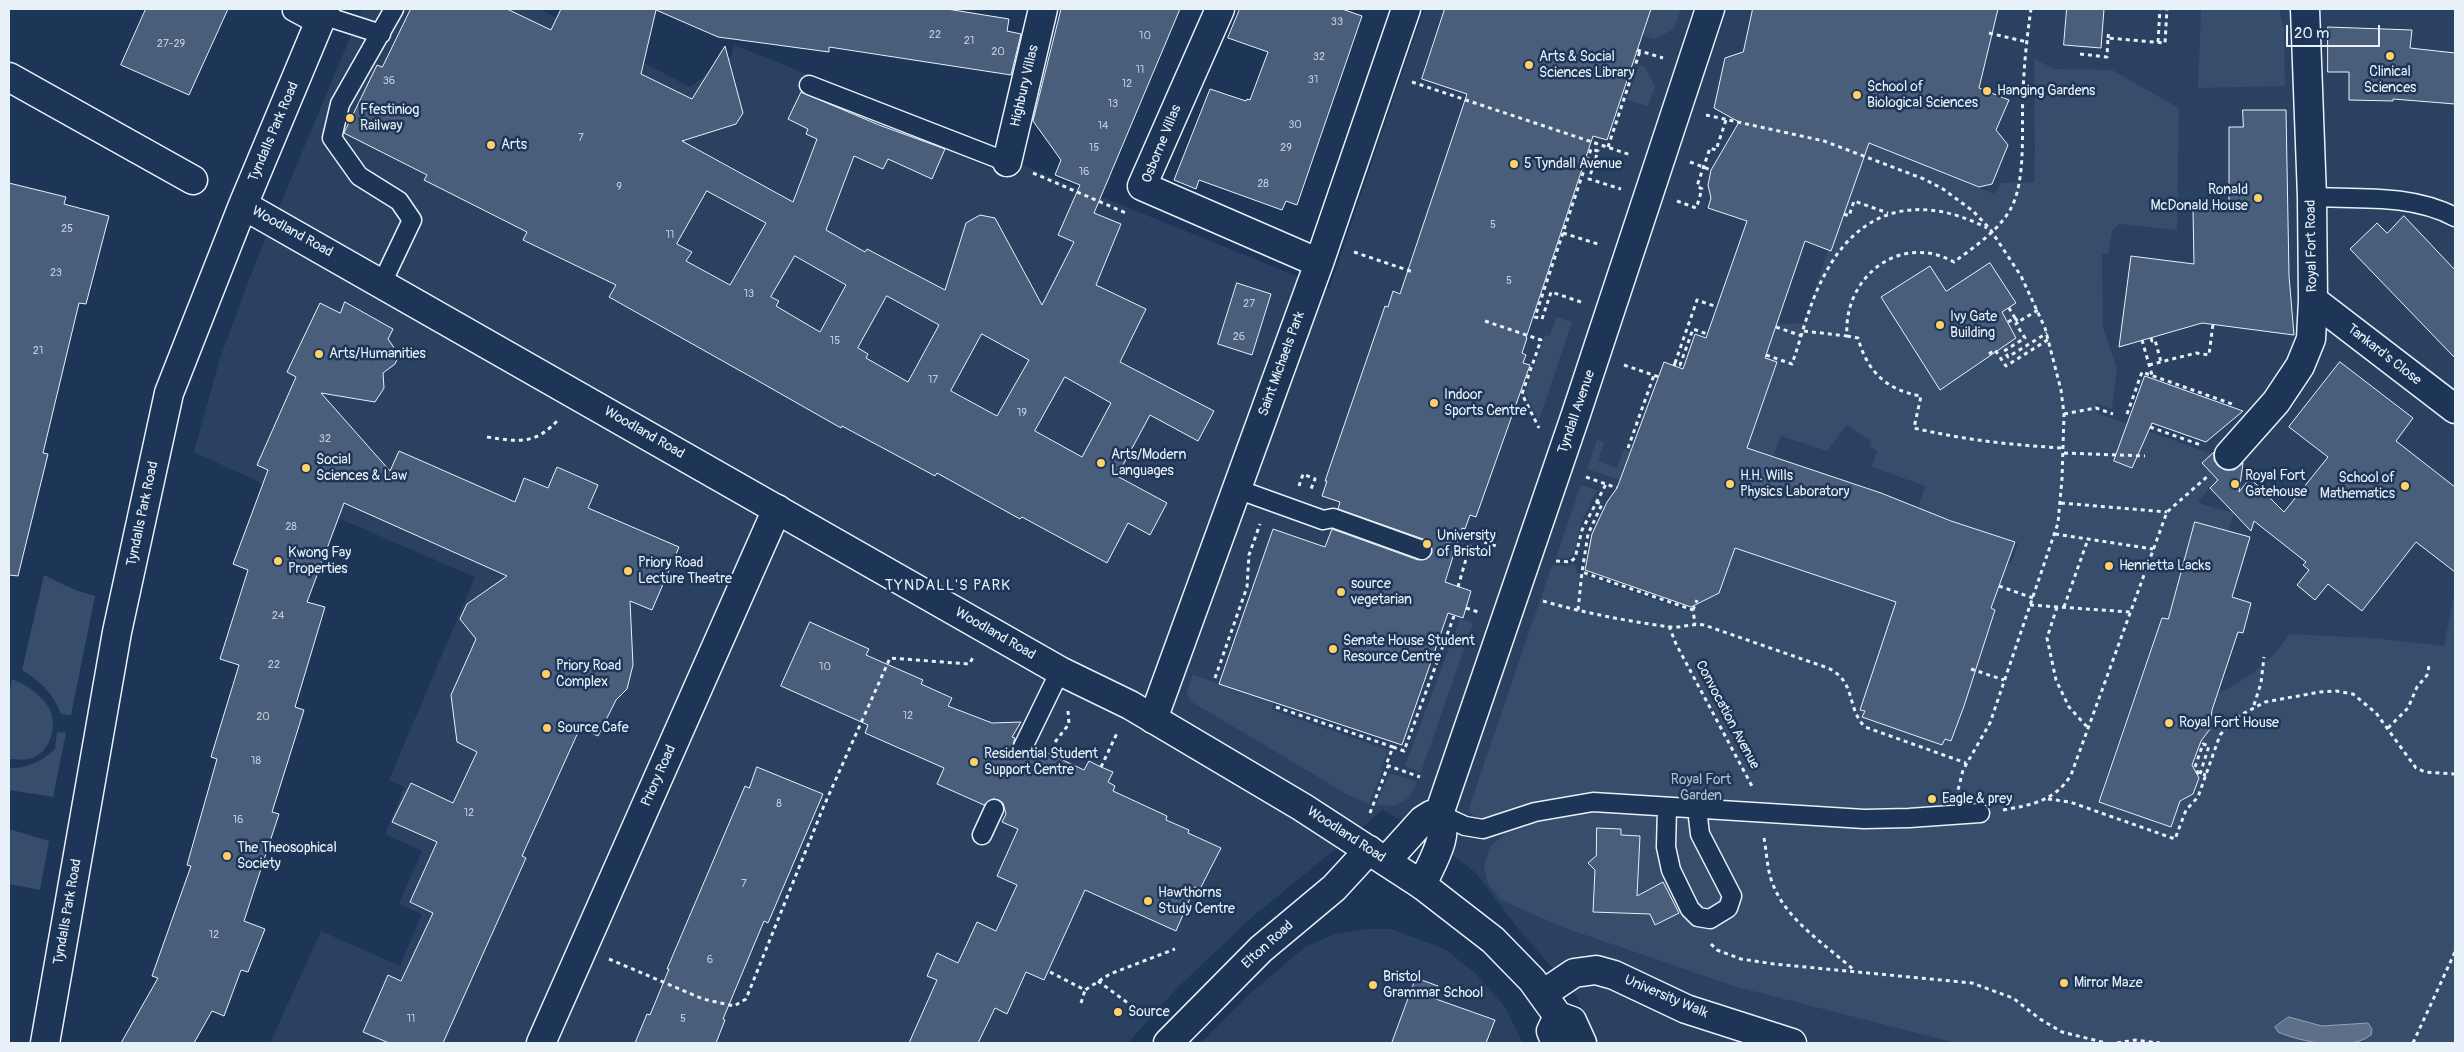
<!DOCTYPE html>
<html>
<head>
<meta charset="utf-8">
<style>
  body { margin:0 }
  #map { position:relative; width:2464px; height:1052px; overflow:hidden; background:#1d3557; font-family:Pangolin,sans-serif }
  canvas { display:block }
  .frame { position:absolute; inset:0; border:10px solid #e8f1f8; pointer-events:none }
  .scale { position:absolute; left:2286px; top:25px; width:94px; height:22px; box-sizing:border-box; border:2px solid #e8f1f8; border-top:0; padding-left:6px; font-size:15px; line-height:18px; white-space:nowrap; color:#e8f1f8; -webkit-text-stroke:4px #1d3557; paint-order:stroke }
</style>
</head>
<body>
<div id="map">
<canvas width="2464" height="1052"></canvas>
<div class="frame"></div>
<div class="scale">20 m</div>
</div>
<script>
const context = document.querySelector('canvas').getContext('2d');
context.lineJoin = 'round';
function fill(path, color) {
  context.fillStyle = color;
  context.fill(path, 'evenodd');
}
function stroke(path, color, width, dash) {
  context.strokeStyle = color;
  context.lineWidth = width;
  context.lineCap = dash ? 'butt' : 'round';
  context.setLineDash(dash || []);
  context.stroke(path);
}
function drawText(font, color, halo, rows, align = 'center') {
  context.font = font + ' Pangolin,sans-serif';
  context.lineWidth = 5;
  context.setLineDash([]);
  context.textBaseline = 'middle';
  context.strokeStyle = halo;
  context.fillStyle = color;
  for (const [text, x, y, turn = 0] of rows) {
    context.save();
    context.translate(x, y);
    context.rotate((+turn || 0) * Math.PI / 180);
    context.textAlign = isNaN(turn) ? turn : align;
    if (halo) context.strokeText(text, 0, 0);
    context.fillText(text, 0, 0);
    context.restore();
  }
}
fill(new Path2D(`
  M362 9H540L690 87 732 55 734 45 809 75 805 88 1008 176 1015 162 1329 289 1424 9H2455V1043H1596L1576 995 1520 931 1475 872 1421 832 1383 810 1251 918 1175 990 1128 1043H270L321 931 400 966 422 914 399 904 422 851 385 834 404 787 389 780 475 577 324 512 194 452 220 358 254 267Z
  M1364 929H1391L1445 949 1475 973 1505 1007 1523 1043H1201L1246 997 1305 947 1333 935Z`), '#2a4162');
fill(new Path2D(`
  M1651 9H1681L1674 29 1654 39 1642 35Z
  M2201 9H2279L2284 29 2285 86 2198 88Z
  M2034 59 2055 69 2112 70 2179 108 2177 230 2119 224 2112 231 2108 254H2102L2103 327 2117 368 2112 409 2096 403 2097 413 2212 454 2202 463 2218 480 2198 501 2201 504 2234 513 2228 531 2195 522 2173 600 2174 620 2162 618 2107 774 2099 802 2171 827 2180 801 2193 794 2199 778 2192 765 2201 741 2210 729 2211 710 2217 694C2243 682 2275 660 2289 634L2373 638 2444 646 2455 590V1041L2453 1043H1956L1737 987 1562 927 1510 904 1501 899 1490 887 1487 881 1484 866 1490 847 1506 833 1498 815C1488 819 1478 821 1470 812V805L1552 565 1566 566 1575 564 1577 573 1688 611 1692 599 1701 602 1719 593 1735 547 1901 598 1868 702 1863 701 1860 709 1865 711V719L1873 722 1875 717 1889 722 1888 727 1896 729 1898 725 1912 730 1911 735 1919 737 1921 733 1935 738 1934 743 1942 745 1946 740 1951 741 1954 733 1949 731 1973 680 1968 678 1974 660 1979 661 1982 653 1977 651 1995 610 1991 609 2007 563 2011 564 2018 543 1951 522V520L1931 513 1917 512 1925 486 1872 467 1877 451 1869 446 1871 441 1847 425 1827 451 1781 436 1773 457 1746 453 1777 363 1765 358 1777 324 1804 323 1828 250H1831L1856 181 1735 130 1738 114 1854 137 1994 194 2001 183 2034 182 2035 150Z
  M1639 65 1645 67 1655 87 1648 106 1627 100Z
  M1556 317 1572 322 1539 420 1525 393 1545 335 1550 336Z
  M1597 440 1604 442 1598 461 1617 468 1624 449 1630 451 1620 480 1587 469Z
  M1581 485 1597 490 1581 523 1574 553 1569 558H1556Z
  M44 575 75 590 95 596 71 715 61 714C53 693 41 682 22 670Z
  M1460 619 1473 623 1421 772 1405 766Z
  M1193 675 1274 701 1272 710 1388 750 1381 769 1383 770 1369 804 1350 796 1192 702 1186 693Z
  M12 679C26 685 41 694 49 708 58 724 51 752 32 758 25 761 17 759 9 759V693Z
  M57 732 66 733 53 797 9 790V768C27 769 42 761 55 749Z
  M1390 773 1417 782C1409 802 1398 810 1376 804Z
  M9 829 49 841 40 890 9 884Z`), '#374d6c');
const water = new Path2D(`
  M2289 1017 2322 1026 2368 1023 2372 1029 2371 1035C2349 1052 2301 1042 2278 1032L2275 1027Z`);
fill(water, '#5d7089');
stroke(water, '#95a4b5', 1);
const building = new Path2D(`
  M146 9H228L189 95 121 65Z
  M411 9H507L551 30 561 9H947L1009 19 1007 31 1021 34 1011 75 829 47V52L718 37 656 10 641 74 692 99 725 46 743 113 736 124 682 141 793 202 817 139 806 134 808 129 788 119 801 92 879 125 945 149 932 179 888 159 883 169 854 156 826 230 865 252 867 249 945 290 966 223 980 215 995 218 1042 305 1074 242 1058 235 1080 185 1055 175 1061 160 1033 121 1061 9H1180L1094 213 1121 224 1096 285 1146 309 1120 362 1214 411 1198 441 1150 415 1117 476 1167 503 1150 535 1128 523 1107 563 1022 517 1020 519 937 473 935 476 842 426 841 428 753 378 609 297 616 285 523 240 527 232 424 180 427 175 344 133 377 65 382 67ZM707 191 766 223 730 285 686 261 692 252 677 244ZM795 256 846 285 820 332 776 306 779 301 771 297ZM887 296 939 325 908 382 866 358 868 354 858 348ZM982 334 1029 360 997 416 951 391ZM1065 377 1111 403 1082 457 1035 431Z
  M1240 9H1342L1362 16 1297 205 1286 201 1282 210 1199 180 1196 189 1174 180 1210 89 1246 101 1247 99 1250 100 1268 52 1228 38Z
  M1445 9H1651L1607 140 1593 136 1526 338H1527L1522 353 1526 355 1523 363 1530 365 1476 517 1470 515 1465 529 1462 528 1445 582 1471 591 1463 618 1448 613 1402 745 1219 684 1273 529 1325 547 1332 529 1418 560 1428 558 1432 553 1430 544 1426 540 1338 509 1340 502 1322 496 1327 481H1325L1385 306 1388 307 1393 291 1400 294 1467 94 1422 79Z
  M1753 9H1998L1979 88 2009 100 1996 130 2008 145 1992 184 1979 187 1869 143 1831 251 1805 241 1765 358 1777 362 1747 448 1881 493 1951 521 2015 542 1991 608 1995 610 1964 706 1951 741 1945 739 1942 745 1862 717 1865 711 1860 710 1896 602 1735 548 1719 593 1691 607 1585 570 1592 534 1607 502 1617 488 1664 362 1683 369 1695 334 1706 338 1747 221 1708 208 1711 198 1708 185 1711 170 1739 122 1714 108 1725 58 1743 52Z
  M2067 9H2104L2101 48 2064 45Z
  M2328 27 2412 30 2410 48 2455 53V104L2393 99V101L2349 100V72H2328Z
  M2243 110H2286L2289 276 2294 335 2202 323 2119 347 2131 256 2194 264 2193 210 2229 209V127H2243Z
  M9 183 66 197 64 204 109 216 86 304 79 303 43 453 48 454 18 576 9 575Z
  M2404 216 2455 270V358L2350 249 2377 223 2387 233Z
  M1990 263 2016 303 2002 312 2016 338 1940 390 1881 297 1930 266 1946 291Z
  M1237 283 1271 294 1252 355 1218 344Z
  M345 302 393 329 388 339 399 355 395 364 383 373 384 388 375 402 321 393 390 471 399 451 515 502 524 478 548 488 557 467 598 485 588 508 679 547 652 610 630 601 633 665 627 689 616 700 598 736 580 728 522 856 526 858 443 1043H389L363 1032 388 975 401 981 433 913 410 902 437 842 392 822 411 783 453 803 477 752 457 742 451 695 476 639 460 619 467 604 507 576 344 503 307 602 325 607 295 707 304 710 272 812 279 814 244 921 265 929 248 972 241 970 224 1016 212 1011 194 1043H121L158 978 152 976 191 866 187 865 217 759 211 757 239 665 220 659 248 570 233 564 268 470 257 465 296 377 287 372 320 303 340 313Z
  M2340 362 2413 418 2396 441 2455 487V572L2416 542 2362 611 2328 584 2315 600 2297 585 2309 570 2303 565 2306 562 2254 521 2251 531 2210 488 2218 480 2202 463 2214 452V460L2218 466 2225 470H2234L2243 463 2239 492 2250 478 2284 512 2328 457 2289 427Z
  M2145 376 2243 411 2206 442 2152 423 2132 468 2114 461Z
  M2195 522 2250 537 2232 597 2251 603 2243 633 2238 632 2212 710 2210 729 2201 741 2192 765 2199 778 2193 794 2180 801 2171 827 2099 802 2162 618 2168 619Z
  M810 622 869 649 866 655 923 680 921 684 952 698 948 706 992 723 1021 722 1012 737 1015 738 1012 748 1018 756H1029L1035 747 1084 770 1089 761 1101 767 1113 772 1108 782 1115 786 1113 791 1167 816 1166 820 1189 830 1188 833 1221 848 1200 889 1195 887 1176 931 1085 890 1044 980 1026 972 1007 1014 995 1008 978 1043H909L937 980 927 976 937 953 958 963 977 922 996 931 1017 885 997 876 1018 829 1002 822 1006 814 1003 803 999 800 993 799 984 805 937 784 944 768 865 733 868 725 781 686Z
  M757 767 823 794 768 923 764 921 723 1019 725 1020 716 1043H635L647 1014 650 1015 669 969H667L745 786 749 788Z
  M1597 828 1621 829V835L1640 836 1637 896 1663 882 1679 913 1655 925 1650 914 1593 912 1595 870 1588 863 1596 856Z
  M1416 978 1438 986 1433 998 1495 1020 1486 1043H1392Z`);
fill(building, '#495e7a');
stroke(building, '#e8f1f8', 1);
const service = new Path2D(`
  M292 11 318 25
  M322 15 381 34
  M809 85 1007 162
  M2312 197C2359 199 2412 194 2455 217
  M382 283 412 220 399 201 359 176 332 138 340 104 394 9
  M1237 489 1323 520 1333 518 1422 550
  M1023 747 1060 671
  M1667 808 1666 847 1671 870 1690 909 1698 917 1710 919 1728 908 1732 896 1700 834 1697 809
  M1439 814 1465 826 1483 829 1535 812 1593 802 1864 819 1909 818 1980 813
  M982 835 994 809`);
const minor = new Path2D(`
  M1220 9 1142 186 1319 263
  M9 77 193 180
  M1007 162 1043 9
  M2313 300 2455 409
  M2229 455 2276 402 2300 366 2311 339 2313 300 2312 197 2305 9
  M1153 719 1319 263 1406 9
  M1386 861 1423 820 1431 815 1439 814
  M1422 885C1430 865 1451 835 1439 814L1576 414 1710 9
  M1543 994 1574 973 1596 970 1614 975 1686 1009 1792 1043
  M541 1043 777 509
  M1168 1043 1261 949 1334 888 1369 850`);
const tertiary = new Path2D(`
  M243 205 1060 671 1130 705 1302 807 1422 885 1493 940 1532 980 1558 1016 1572 1021 1582 1043
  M45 1043 117 632 169 393 243 205 325 9
  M1556 1043 1551 1031 1558 1016`);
stroke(service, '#e8f1f8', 21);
stroke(minor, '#e8f1f8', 31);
stroke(tertiary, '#e8f1f8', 31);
stroke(new Path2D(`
  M1989 33 2027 42
  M2108 38 2109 30
  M2158 42 2160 9
  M1637 50 1663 58
  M2080 54 2107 57 2108 38 2165 43 2167 9
  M1412 82 1631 155
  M1706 115 1824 141 1924 179 1943 189 1973 211 1990 229 2021 276 2045 328 2061 390 2064 414 2062 479 2058 523 1990 723 1963 770 1958 790
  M1608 147 1640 51
  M1690 162 1711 170
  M1033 173 1126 213
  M1677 201 1696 208 1697 206 1702 189 1697 186 1710 148 1716 150 1726 120
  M1844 214 1849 216 1854 201 1888 213
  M1563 233 1601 245
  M1354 252 1413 272
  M1581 302 1551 292 1542 319 1535 317 1591 149 1598 151 1589 179 1621 189
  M2015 318 2018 322 2038 310
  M1485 321 1541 340 1522 394 1539 428
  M2008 322 2015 318 2009 308
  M2018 322 2016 324 2025 338 2004 351 2008 357 2047 333
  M1776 327 1802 336
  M1804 331 1847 336C1843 277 1900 232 1954 262 1974 247 1997 232 2010 210 2027 181 2021 126 2023 93 2024 65 2027 36 2031 9
  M1847 336 1858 338C1867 371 1886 390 1921 396L1914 428C1964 440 2012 445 2063 448
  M2151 338 2152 341 2155 340 2161 362
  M2142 340 2152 375
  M1989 354 1995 350 2006 366 2049 339
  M1766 355 1792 364C1802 336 1809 304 1823 278 1858 207 1919 193 1987 228
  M1675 363 1697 300 1717 307
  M1624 365 1659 377
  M2149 365 2196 353 2209 355 2213 324
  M1674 366 1675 363 1680 365 1693 329 1707 334
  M2064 414 2096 408 2113 414
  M2127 414 2142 372 2235 405
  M2150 427 2201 445
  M487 437C520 442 535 445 559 419
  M1628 448 1654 375
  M2064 453 2145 456
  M1586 477 1617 488
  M1299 486 1303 474 1315 479 1311 489
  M1596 502 1602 504 1588 534 1582 572 1693 610 1695 624
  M2061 503 2167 512
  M2055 534 2153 549
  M1446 543 1468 550
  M1556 561 1570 562 1575 558 1582 530 1606 484
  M1999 586 2033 598
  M1458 587 1472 538 1499 547
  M1543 601C1584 613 1627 621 1670 627 1682 628 1692 623 1704 625L1828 668C1857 682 1846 708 1865 727L1966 763
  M2030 605 2130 612
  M2057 607 2047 638 2056 680 2069 707 2089 729
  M2064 607 2088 539
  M1466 608 1478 612
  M1578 610 1582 572
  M1693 610 1697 600
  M1669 626 1676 644 1753 788
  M1971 669 2004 680
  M1215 678 1247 587 1249 555 1260 524
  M2254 705 2261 683 2264 657
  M1276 707 1393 747 1386 765 1420 777
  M2388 728 2408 708 2417 687 2428 674 2429 664
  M1055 742 1069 724 1068 711
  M1393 747 1404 751 1454 616
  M1101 767 1118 731
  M2200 774 2209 746 2203 744 2195 767 2198 773 2206 775
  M2048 799 2070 802 2175 839 2186 810 2198 797 2220 735 2235 718 2265 702 2320 692 2336 691 2353 694 2376 713 2416 768 2425 772 2455 774
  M2003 810C2031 805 2055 801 2071 775L2167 512 2209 475
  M1370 813 1388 766
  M1764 838C1767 854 1767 872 1774 887 1788 921 1827 946 1854 970
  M1711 944 1717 950 1741 959 1774 964 1972 983 2013 998 2040 1019 2062 1032 2106 1043
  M609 959 703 999 734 1006 746 999 823 808 890 658 969 664 974 656
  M1050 972 1085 990 1110 974 1175 949
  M1098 981 1140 1012
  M1081 1003 1085 990
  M2117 1043 2135 1040 2160 1043
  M2413 1043 2455 952`), '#e8f1f8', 3, [4, 4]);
stroke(service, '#1d3557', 18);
stroke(minor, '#1d3557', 28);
stroke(tertiary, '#1d3557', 28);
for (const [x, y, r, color] of [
  [2390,56,5,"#ffd166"],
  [1529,65,5,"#ffd166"],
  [1987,91,5,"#ffd166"],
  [1857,95,5,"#ffd166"],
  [350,118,5,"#ffd166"],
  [491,145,5,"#ffd166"],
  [1514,164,5,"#ffd166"],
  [2258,198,5,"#ffd166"],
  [1940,325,5,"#ffd166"],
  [319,354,5,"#ffd166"],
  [1434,403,5,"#ffd166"],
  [1101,463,5,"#ffd166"],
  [306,468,5,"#ffd166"],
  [1730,484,5,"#ffd166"],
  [2235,484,5,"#ffd166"],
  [2405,486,5,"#ffd166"],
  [1427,544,5,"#ffd166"],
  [278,561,5,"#ffd166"],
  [2109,566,5,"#ffd166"],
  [628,571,5,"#ffd166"],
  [1341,592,5,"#ffd166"],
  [1333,649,5,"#ffd166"],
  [546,674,5,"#ffd166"],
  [2169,723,5,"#ffd166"],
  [547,728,5,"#ffd166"],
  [974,762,5,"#ffd166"],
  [1932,799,5,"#ffd166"],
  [227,856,5,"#ffd166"],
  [1148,901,5,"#ffd166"],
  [2064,983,5,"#ffd166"],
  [1373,985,5,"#ffd166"],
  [1118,1012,5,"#ffd166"]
]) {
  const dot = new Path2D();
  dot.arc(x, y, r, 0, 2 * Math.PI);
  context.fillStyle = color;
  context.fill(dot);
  stroke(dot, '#1d3557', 2);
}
drawText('11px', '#c0ccd8', null, [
  ["33",1337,22],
  ["22",935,35],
  ["10",1145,36],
  ["21",969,41],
  ["27-29",171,44],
  ["20",998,52],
  ["32",1319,57],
  ["11",1140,70],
  ["31",1313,80],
  ["36",389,81],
  ["12",1127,84],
  ["13",1113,104],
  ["30",1295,125],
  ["14",1103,126],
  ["7",581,138],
  ["15",1094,148],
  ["29",1286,148],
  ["16",1084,172],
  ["28",1263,184],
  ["9",619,187],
  ["5",1493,225],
  ["25",67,229],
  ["11",670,235],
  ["23",56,273],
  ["5",1509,281],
  ["13",749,294],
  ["27",1249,304],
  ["26",1239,337],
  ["15",835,341],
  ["21",38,351],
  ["17",933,380],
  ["19",1022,413],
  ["32",325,439],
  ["28",291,527],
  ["24",278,616],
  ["22",274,665],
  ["10",825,667],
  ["12",908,716],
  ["20",263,717],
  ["18",256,761],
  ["8",779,804],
  ["12",469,813],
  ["16",238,820],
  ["7",744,884],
  ["12",214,935],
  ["6",710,960],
  ["11",411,1019],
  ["5",683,1019]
]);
drawText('14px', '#e8f1f8', '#1d3557', [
  ["Arts & Social",1539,57],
  ["Sciences Library",1539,73],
  ["Clinical",2390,72,"center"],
  ["Sciences",2390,88,"center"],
  ["School of",1867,87],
  ["Biological Sciences",1867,103],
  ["Hanging Gardens",1997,91],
  ["Ffestiniog",360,110],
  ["Railway",360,126],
  ["Arts",501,145],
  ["5 Tyndall Avenue",1524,164],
  ["Ronald",2248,190,"right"],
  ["McDonald House",2248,206,"right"],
  ["Ivy Gate",1950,317],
  ["Building",1950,333],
  ["Arts/Humanities",329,354],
  ["Indoor",1444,395],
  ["Sports Centre",1444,411],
  ["Arts/Modern",1111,455],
  ["Languages",1111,471],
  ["Social",316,460],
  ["Sciences & Law",316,476],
  ["H.H. Wills",1740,476],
  ["Physics Laboratory",1740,492],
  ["Royal Fort",2245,476],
  ["Gatehouse",2245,492],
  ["School of",2395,478,"right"],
  ["Mathematics",2395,494,"right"],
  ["University",1437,536],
  ["of Bristol",1437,552],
  ["Kwong Fay",288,553],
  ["Properties",288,569],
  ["Priory Road",638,563],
  ["Lecture Theatre",638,579],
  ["Henrietta Lacks",2119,566],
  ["source",1351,584],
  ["vegetarian",1351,600],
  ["Senate House Student",1343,641],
  ["Resource Centre",1343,657],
  ["Priory Road",556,666],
  ["Complex",556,682],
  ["Royal Fort House",2179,723],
  ["Source Cafe",557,728],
  ["Residential Student",984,754],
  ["Support Centre",984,770],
  ["Eagle & prey",1942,799],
  ["The Theosophical",237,848],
  ["Society",237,864],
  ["Hawthorns",1158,893],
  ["Study Centre",1158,909],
  ["Bristol",1383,977],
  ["Grammar School",1383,993],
  ["Mirror Maze",2074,983],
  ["Source",1128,1012]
], 'left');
drawText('14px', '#e8f1f8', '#1d3557', [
  ["Highbury Villas",1025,86,-77],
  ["Tyndalls Park Road",274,132,-67],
  ["Osborne Villas",1162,144,-68],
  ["Woodland Road",292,232,29],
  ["Royal Fort Road",2312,246,-91],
  ["Tankard's Close",2384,355,38],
  ["Saint Michaels Park",1282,364,-70],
  ["Tyndall Avenue",1577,412,-71],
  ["Woodland Road",644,433,30],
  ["Tyndalls Park Road",143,514,-78],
  ["Woodland Road",995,634,30],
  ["Convocation Avenue",1727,715,62],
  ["Priory Road",659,776,-66],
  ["Woodland Road",1346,835,33],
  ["Tyndalls Park Road",68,912,-80],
  ["Elton Road",1268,945,-42],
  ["University Walk",1666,997,23]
]);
drawText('14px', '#b3c0ce', '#1d3557', [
  ["Royal Fort",1701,780],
  ["Garden",1701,796]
]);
context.letterSpacing = '1px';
drawText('15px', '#e8f1f8', '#1d3557', [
  ["TYNDALL'S PARK",948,586]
]);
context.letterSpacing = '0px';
</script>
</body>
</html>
